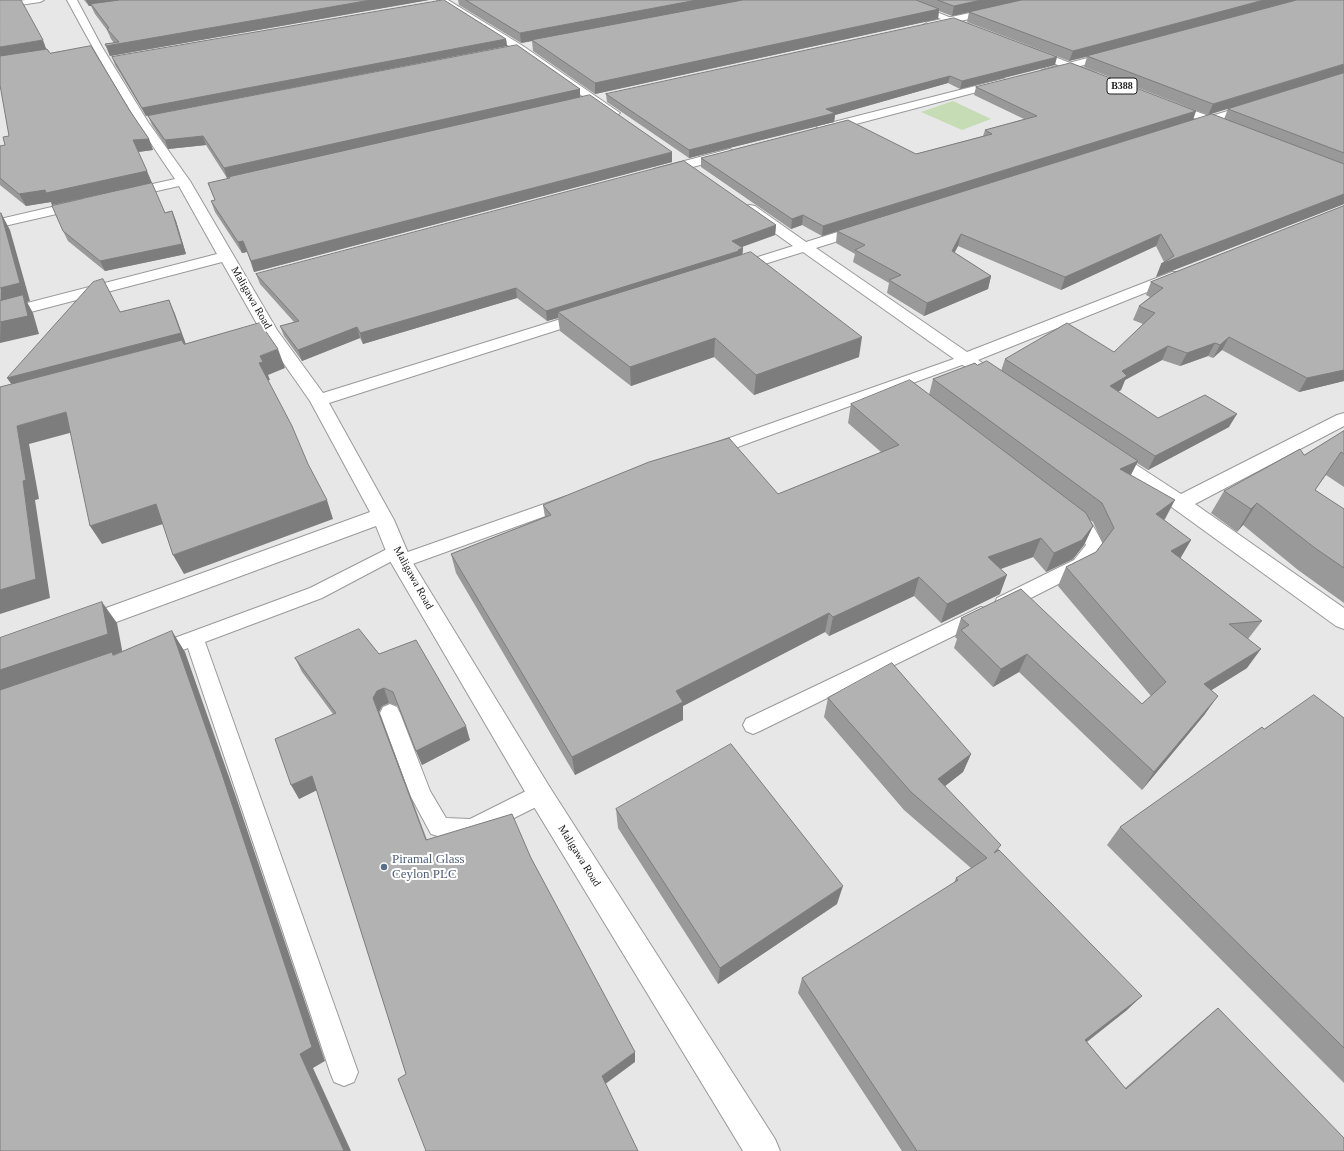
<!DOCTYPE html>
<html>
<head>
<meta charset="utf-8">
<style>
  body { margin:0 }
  canvas { display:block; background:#e7e7e8 }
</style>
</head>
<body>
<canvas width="1344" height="1151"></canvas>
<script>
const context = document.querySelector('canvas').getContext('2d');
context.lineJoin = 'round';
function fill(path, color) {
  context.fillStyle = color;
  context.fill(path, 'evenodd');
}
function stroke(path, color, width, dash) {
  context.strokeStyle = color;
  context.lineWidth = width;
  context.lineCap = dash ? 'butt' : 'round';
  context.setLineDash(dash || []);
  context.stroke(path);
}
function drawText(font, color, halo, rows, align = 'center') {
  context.font = font + ' "Times New Roman",serif';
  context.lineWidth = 4;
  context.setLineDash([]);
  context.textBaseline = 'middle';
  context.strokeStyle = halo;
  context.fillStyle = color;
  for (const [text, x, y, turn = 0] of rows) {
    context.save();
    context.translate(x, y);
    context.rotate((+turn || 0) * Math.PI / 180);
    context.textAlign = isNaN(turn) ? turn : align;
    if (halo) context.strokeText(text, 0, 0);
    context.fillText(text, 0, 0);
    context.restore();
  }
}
fill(new Path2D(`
  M953 101 991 119 962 130 921 112Z`), '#c5dcb4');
const service = new Path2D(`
  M25 0H44L40 2 0 8V4Z
  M965 355 970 356 972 359 970 362 716 455 710 456 704 455 702 451 704 447Z
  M567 496 573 498 575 502 573 506 407 566 401 567 395 566 392 561 322 598 205 642 358 1072 354 1082 344 1086 334 1082 330 1072 188 648 157 660 150 657 147 652 150 647 310 588 391 547 397 545 403 547 406 551 405 553Z
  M1072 510C1090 515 1096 531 1104 546L1086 570 1011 608 1004 610 997 608 995 603 997 598 1074 560 1086 545 1079 531 1064 516 1066 512Z
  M981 607 988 609 990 614 988 619 760 731 753 734 746 731 743 725 746 719Z
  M390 704 397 707 400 713 430 791 446 818 470 819 540 784 548 787 551 794 548 801 472 839 451 840 431 834 410 795 380 713 383 707Z`);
const minor = new Path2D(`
  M67 0H77L102 47 148 122 190 181 277 330 323 393 580 313 586 311 592 313 594 316 592 319 329 403 394 520 411 560 549 786 775 1139 780 1151H743L531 802 390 561 376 526 92 631 84 634 76 631 72 625 76 619 370 512 310 401 261 331 222 262 0 320V310L217 254 179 186 126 198 121 197 119 194 121 191 175 179C135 121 100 62 67 0Z
  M437 0H448L523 46 620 113 614 117 610 115 515 50Z
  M1030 0H1048L1043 3 928 28 923 25 928 22Z
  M1114 51 1118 52 1119 54 1118 56 1046 75 1041 72 1042 70Z
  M1003 79 1009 82 1007 84 822 133 816 129 818 126Z
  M1254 103 1260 106 1258 108 1192 130 1186 126 1188 123Z
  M730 149 736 153 734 156 659 176 652 172 654 169Z
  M82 200 87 201 89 204 87 207 0 227V219Z
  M750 205 755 206 806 242 860 225H870L872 228 870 231 816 248 967 352 1172 272H1182L1185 275 1182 278 978 360 1003 377 1006 381 1003 385 997 386 991 385 803 252 739 272H729L726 269 729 266 793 246 745 212 743 209 745 206Z
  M1344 413V426L1195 504 1344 608V629L1336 626 1173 508 1101 459 1098 455 1101 451 1108 449 1115 451 1181 494 1337 415Z`);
const primary = new Path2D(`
  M894 0H907L981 30 976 33 973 32Z
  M1029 47 1096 73 1097 75 1096 77H1088L1025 52 1024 50 1025 48Z
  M1167 101 1234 125 1236 128 1230 132 1226 131 1163 106 1161 104Z`);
stroke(service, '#99999a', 2);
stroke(minor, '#99999a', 2);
stroke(primary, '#99999a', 2);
fill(service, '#fff');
fill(minor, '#fff');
fill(primary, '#fff');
fill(new Path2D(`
  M84 0H429L110 56 105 44 114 43 111 39 107 30 95 14 91 6H89Z
  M458 0H1296L1208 115 1084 67 1087 57 1069 61 967 22 969 12 952 16 939 11 938 19 595 94 533 51 532 41 521 43 459 5Z
  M506 39 507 46 146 116 115 65 112 57Z
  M47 49 50 53 130 111 149 139 153 150 138 152 152 183 52 205 51 202 26 206 0 185V146L5 145 9 136Z
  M1055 65 960 89 948 83 835 115 834 122 689 158 607 102 606 94Z
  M1344 73V204L1156 277 1164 262 1156 246 1061 290 958 246 954 252 991 276 988 289 924 316 887 293 889 283 853 262 855 254 836 243 837 231 822 236 802 225 791 229 701 167V158L916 154 983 136 985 130 1024 119 974 95 976 87 1193 120 935 200 1224 119 1228 109Z
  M580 89V97L672 162 254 272 247 252 242 253 215 212 211 201 215 200 208 183 230 178 229 177 227 178 206 145 168 149 152 125 148 116Z
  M1344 206V381L1299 392 1222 350 1213 358 1208 356 1180 366 1162 360 1125 380 1121 390 1118 392 1158 418 1229 427 1148 470 1137 463 1131 475 1165 519 1164 520 1191 540 1180 558 1262 621 1248 639 1247 668 1211 690 1205 714 1142 790 1019 672 993 687 954 648 957 639 955 637 961 618 1142 704 1151 696 1058 586 1066 567 1096 552 1103 543 1093 522 1090 520 1093 526 1084 545 1073 559 1046 572 1033 557 1001 569 1000 594 941 623 914 596 829 636 825 632 683 706V720L575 775 456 573 451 554 545 517 543 505 778 494 881 452 848 423 851 404 929 395 933 379 977 365 1001 371 1005 359 1114 352 1143 324 1133 320 1139 306 1150 297 1146 295 1151 282Z
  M172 211 176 221 186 254 105 271 68 241 63 231Z
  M776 225 775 235 741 247 743 248 742 255 859 357 754 395 714 357 631 386 560 331 558 318 547 321 517 298 363 344 360 338 302 361 284 336 280 326 294 322 260 284 256 274Z
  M1344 431V487L1326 475 1315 490 1344 509V603L1298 570 1243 525 1237 532 1211 513 1224 491 1304 455Z
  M379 654 470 740 422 765 398 706 389 703 382 706 379 712 427 840 531 858 635 1062 406 1074 317 790 299 799 333 714 302 672 295 658Z
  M828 698 971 754 963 772 945 786 999 850 1127 1010 1087 1042 1125 1088 1201 1022 1218 1008 1344 1151H902L798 993 802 978 954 883 956 878 971 868 904 810 824 717Z
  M1344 718V1083L1107 845 1120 827 1264 729Z
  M616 809 837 904 718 984 618 828Z`), '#9a9999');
fill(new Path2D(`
  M86 0H130L91 4V6H89Z
  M371 0H429L110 56 106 46Z
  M697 0H747L532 40V41L521 43 520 33Z
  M981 0H1023L952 16 954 6Z
  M1264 0H1296L1069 61 1073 51Z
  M939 9 938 19 595 94V83Z
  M506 39 507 46 146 116 142 108Z
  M43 40 47 51 0 58V47Z
  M1057 57 1055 65 960 89 962 81Z
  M1344 64V73L1208 115 1213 104Z
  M950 76 948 83 835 115 834 122 689 158V150L826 109Z
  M580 89V97L227 178 224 168Z
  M1196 111 1193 120 822 236 823 226Z
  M203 136 206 145 168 149 165 140Z
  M149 139 153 150 138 152 133 140Z
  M672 152V162L254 272 251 261Z
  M147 171 152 183 52 205 51 202 26 206 19 194Z
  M1344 194V204L1156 277 1161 264Z
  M172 211 176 221 186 254 105 271 100 261Z
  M1 213 10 230 30 301 27 302 33 313 39 334 0 343Z
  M803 215 802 225 791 229 792 219Z
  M776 225 775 235 731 251 732 241Z
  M961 234 958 246 949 264 952 251Z
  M1161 234 1156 246 1061 290 1065 277Z
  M243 241 247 252 242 253 238 242Z
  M743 248 742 258 558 312V318L547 321 546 311Z
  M991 276 988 289 924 316 927 303Z
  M516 288 517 298 363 344 360 333Z
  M169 300 175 314 187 347 17 392 7 378Z
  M357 327 360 338 302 361 298 350Z
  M862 337 859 357 754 395 756 375Z
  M1229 337 1222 350 1213 358 1220 345Z
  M715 338 714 357 631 386 630 367Z
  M1215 343 1208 356 1180 366 1187 353Z
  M1168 346 1162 360 1125 380 1121 390 1104 400 1110 386 1122 371Z
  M278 349 285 368 268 375 270 380 266 381 259 363 260 356Z
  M1344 370V381L1299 392 1307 378Z
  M66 412 77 431 29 444 39 499 35 500 50 598 0 614V590L17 426Z
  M1237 414 1229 427 1148 470 1155 456Z
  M1138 461 1128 480 1120 469Z
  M327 500 333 519 184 574 173 555Z
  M1175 500 1165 519 1146 533 1156 514Z
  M1257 503 1243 525 1237 532 1251 509Z
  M156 504 166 523 102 544 90 526Z
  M1093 526 1084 545 1073 559 1046 572 1054 553Z
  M1041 538 1033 557 981 576 988 557Z
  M1191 540 1180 559 1171 551Z
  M1007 575 1000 594 941 623 947 604Z
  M919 577 914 596 829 636 833 617Z
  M102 602 117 623 123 655 0 697V670Z
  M829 613 825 632 683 706V720L575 775 572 757 676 691Z
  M172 631 185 652 235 794 325 1061 313 1068 351 1151H344L300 1054Z
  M1261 649 1247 668 1191 703 1204 684Z
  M1027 654 1019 672 993 687 1001 669Z
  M384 688 389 703 382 706 379 712 432 853 373 698 377 691Z
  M1218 696 1205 714 1142 790 1154 772Z
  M466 726 470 740 422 765 416 751Z
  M971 754 963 772 931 797 938 779Z
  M312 776 319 789 299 799 291 785Z
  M843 886 837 904 718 984 720 968Z
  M1142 996 1127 1010 1072 1053 1085 1040Z
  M635 1052V1062L604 1085 602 1076Z`), '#7d7d7d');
const building = new Path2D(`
  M0 0H21L43 40 0 47Z
  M120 0H371L106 46 105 44 119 42 107 29 109 28 91 4Z
  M444 0 506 39 142 108 112 57Z
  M466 0H697L520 33Z
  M743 0H916L939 9 595 83 532 40Z
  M938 0H981L954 6Z
  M1022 0H1264L1073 51 969 12Z
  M1297 0H1344V64L1213 104 1087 56Z
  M954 18 1057 57 962 81 950 76 826 109 835 113 689 150 606 94Z
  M517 45 580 89 224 168 203 136 165 140 148 116Z
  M91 46 130 111 149 139 133 140 147 171 46 193 45 190 19 194 0 178V146L5 145 3 137 9 136 0 85V56L47 49 50 53Z
  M1071 63 1196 111 823 226 803 215 792 219 701 158 848 120 916 154 992 134 985 130 1037 116 976 87Z
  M1344 73V153L1228 109Z
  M590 95 672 152 251 261 243 241 238 242 211 201 215 200 208 183 230 178 229 177Z
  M1212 114 1344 164V194L1161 264 1174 256 1161 234 1065 277 961 234 952 251 991 276 927 303 889 280 901 275 855 250 865 245 837 231Z
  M684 161 776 225 732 241 743 248 738 250 739 251 546 311 516 288 360 333 357 327 298 350 280 326 299 321 256 274Z
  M152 183 165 213 172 211 182 244 100 261 63 231 52 206Z
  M1344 206V370L1307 378 1229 337 1220 345 1215 343 1187 353 1168 346 1122 371 1127 376 1110 386 1158 418 1205 395 1237 414 1155 456 1005 359 1067 323 1114 352 1155 313 1139 306 1163 288 1151 282Z
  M0 213H1L20 283 0 288Z
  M751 252 862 337 756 375 715 338 630 367 558 312Z
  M103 279 120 312 169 300 181 333 7 378 93 282Z
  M23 295 28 316 0 322V301Z
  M260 323 278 349 260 356 263 362 259 363 292 426 308 464 327 500 173 555 156 504 90 526 66 412 17 426 26 480 23 481 36 579 0 590V387L182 340 184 344Z
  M987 361 1138 461 1120 469 1175 500 1156 514 1191 540 1171 551 1262 621 1229 624 1261 649 1204 684 1218 696 1154 772 1027 654 1001 669 961 630 969 625 961 618 1021 589 1142 704 1166 682 1066 567 1096 552 1114 528 1102 503 933 379 975 363 977 365Z
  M910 380 1086 513 1093 526 1082 540 1054 553 1041 538 988 557 1007 575 947 604 919 577 833 617 829 613 676 691 683 702 572 757 451 554 551 515 543 505 649 462 729 438 778 494 899 445 851 404Z
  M1344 431V454L1341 452 1315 490 1344 509V568L1315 548 1257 503 1251 509 1224 491 1300 449 1304 455Z
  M102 602 108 634 0 670V638Z
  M359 629 379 654 416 640 466 726 416 751 393 692 384 688 377 691 373 698 426 840 512 814 531 858 635 1052 602 1076 638 1151H426L398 1079 406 1074 312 776 291 785 275 739 336 713 295 658Z
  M172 631 222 774 312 1047 300 1054 344 1151H0V690L112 652 113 655Z
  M892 663 971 754 938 779 1001 845 994 853 999 850 1142 996 1085 1040 1126 1089 1218 1008 1344 1138V1151H917L802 978 958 880 956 878 987 858 911 792 828 698Z
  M1314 695 1344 718V1048L1120 827 1262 727 1264 729Z
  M731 744 843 886 720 968 616 809Z`);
fill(building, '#b3b2b2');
stroke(building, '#7d7d7d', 1);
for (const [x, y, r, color] of [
  [384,867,4,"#5c6f8a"]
]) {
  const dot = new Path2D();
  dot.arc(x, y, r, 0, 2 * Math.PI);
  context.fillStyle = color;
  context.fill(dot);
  stroke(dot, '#fff', 1.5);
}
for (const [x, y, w] of [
  [1122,86,30]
]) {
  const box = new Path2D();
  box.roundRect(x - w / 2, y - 8, w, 16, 3);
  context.fillStyle = '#fff';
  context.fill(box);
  stroke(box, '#212122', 1);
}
drawText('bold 10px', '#212122', null, [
  ["B388",1122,86]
]);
drawText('11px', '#212122', '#fff', [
  ["Maligawa Road",251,298,60],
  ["Maligawa Road",413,578,61],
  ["Maligawa Road",579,856,58]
]);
drawText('13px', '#4e5e75', '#fff', [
  ["Piramal Glass",392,860],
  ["Ceylon PLC",392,875]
], 'left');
</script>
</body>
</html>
